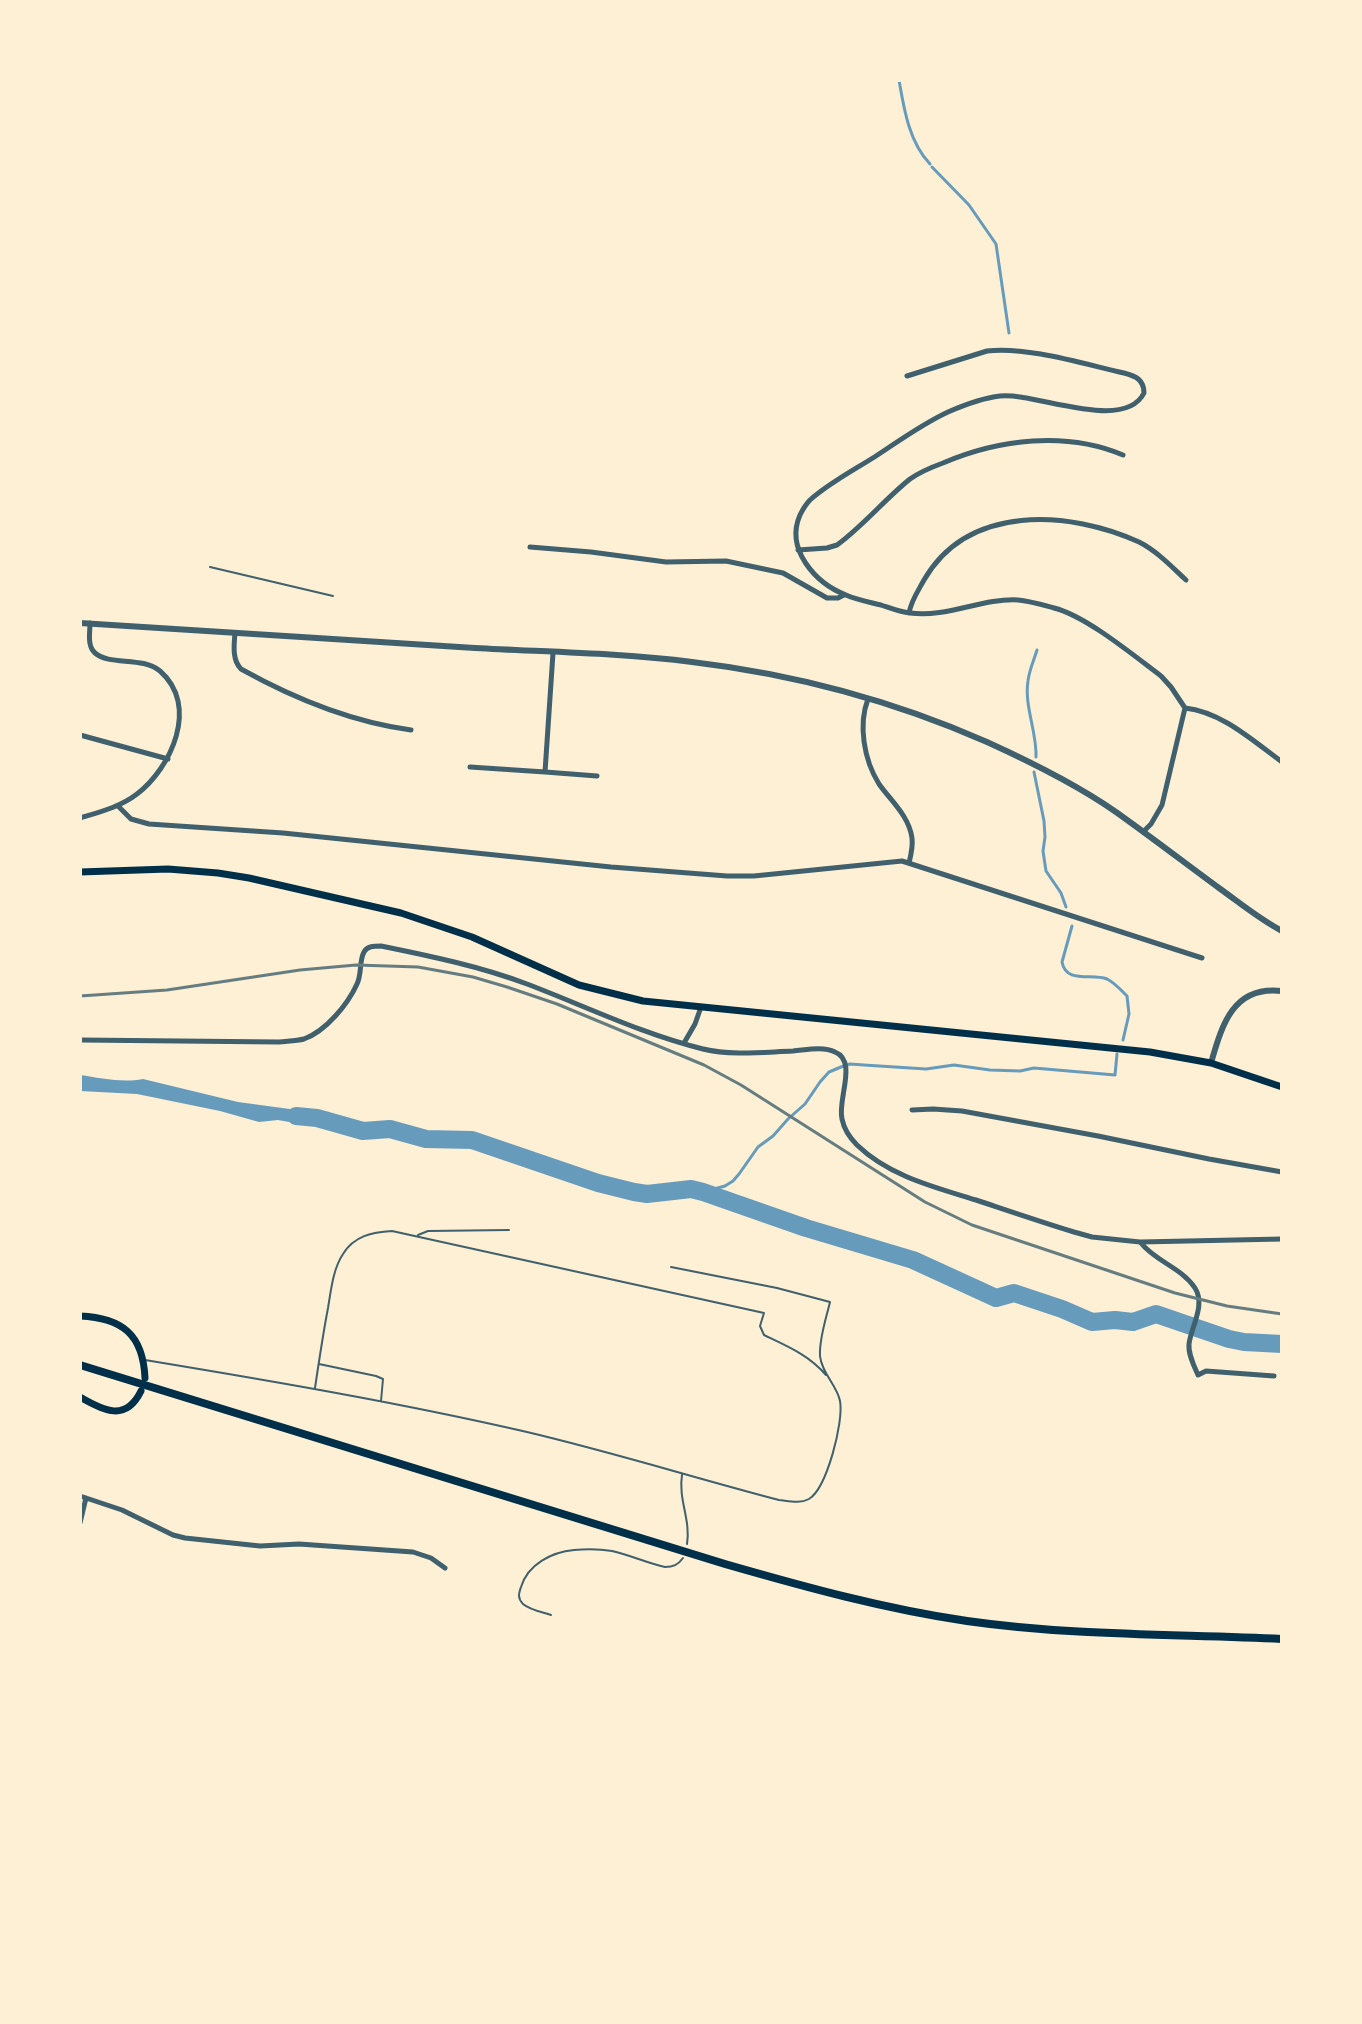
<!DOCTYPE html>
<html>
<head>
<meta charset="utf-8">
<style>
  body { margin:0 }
  #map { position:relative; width:1362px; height:2024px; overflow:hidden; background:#fdf0d5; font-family:"Golos Text",sans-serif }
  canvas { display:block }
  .frame { position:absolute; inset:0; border:82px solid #fdf0d5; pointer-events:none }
</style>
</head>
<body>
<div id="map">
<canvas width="1362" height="2024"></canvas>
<div class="frame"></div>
</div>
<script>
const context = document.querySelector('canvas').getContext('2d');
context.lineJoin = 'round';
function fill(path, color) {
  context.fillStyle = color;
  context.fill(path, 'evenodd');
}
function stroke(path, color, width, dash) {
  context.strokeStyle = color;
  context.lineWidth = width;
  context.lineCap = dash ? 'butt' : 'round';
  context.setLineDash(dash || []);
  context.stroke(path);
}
fill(new Path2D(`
  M80 1075C100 1078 122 1083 143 1079L238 1102 297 1110H307L317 1113 315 1122 306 1125 278 1120 259 1122 220 1111 137 1094 80 1091Z`), '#669bbc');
stroke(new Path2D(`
  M899 80C904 109 909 142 930 164
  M932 167 969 205 996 244 1009 333
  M1036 757C1037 732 1024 706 1028 681 1029 671 1034 660 1037 650
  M1034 772 1044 821 1045 837 1043 851 1046 871 1061 893 1066 907
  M1072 926 1062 962C1066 984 1092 973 1107 979 1115 983 1121 990 1127 996L1129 1014 1123 1040
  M703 1192 725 1186 733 1181 739 1174 758 1147 773 1136 788 1119 805 1104 820 1082 829 1072 841 1067 850 1064 864 1065 926 1069 954 1065 990 1070 1020 1071 1034 1068 1115 1075 1117 1054`), '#669bbc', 3);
stroke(new Path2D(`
  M296 1116 317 1118 363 1131 390 1129 426 1139 472 1140 598 1183 634 1192 647 1194 691 1189 703 1192 806 1228 913 1260 996 1298 1014 1293 1062 1309 1092 1322 1115 1320 1133 1322 1156 1314 1229 1339 1244 1342 1282 1344`), '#669bbc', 18);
stroke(new Path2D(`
  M210 567 333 596
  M418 1235 428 1231 509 1230
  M145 1360C272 1381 401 1403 527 1432 612 1452 695 1478 779 1500 789 1501 800 1504 809 1499 827 1488 844 1421 840 1401 837 1385 822 1374 820 1356 819 1339 826 1319 830 1302L777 1288 671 1267
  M319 1364 376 1376 383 1379 381 1401
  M315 1388C319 1361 323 1334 328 1308 331 1290 333 1269 343 1254 354 1236 372 1232 392 1231L764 1313 760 1326 764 1335C787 1346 809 1355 826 1375
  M682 1475C678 1499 691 1520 687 1544
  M551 1615C542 1612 530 1610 523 1604 517 1598 519 1593 521 1587 528 1564 552 1552 574 1550 586 1549 600 1549 612 1551 630 1555 647 1563 665 1567 673 1567 678 1565 683 1558`), '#3f606c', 2);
stroke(new Path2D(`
  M907 376 987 351C1026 346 1084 364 1124 373 1136 376 1144 380 1144 393 1124 433 1035 392 1000 396 983 398 964 405 948 412 922 424 899 441 876 456 854 470 829 483 810 500 806 504 803 509 800 515 785 549 815 583 846 595 857 600 869 602 881 605 890 608 900 612 910 613 947 618 982 598 1018 600 1030 601 1043 605 1054 608 1086 616 1133 655 1161 676L1171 687 1185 708 1162 805 1151 824 1143 832
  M530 547 591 552 666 562 726 561 783 573 827 598H838L844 595
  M798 550 827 548 837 545C863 526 885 499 910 479 920 472 932 467 943 463 999 439 1066 431 1123 455
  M909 613C911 601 918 591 924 580 968 504 1068 510 1139 542 1157 551 1172 567 1186 580
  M235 633C234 645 232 660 241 669 293 698 352 722 411 730
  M553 653 545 772 597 776
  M868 699C858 725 864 760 879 784 891 801 909 816 912 838 913 846 911 855 909 863
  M1185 708C1222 712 1253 741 1282 762
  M80 735 168 759
  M470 767 545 772
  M118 806 131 819 149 824 283 833 611 867 727 876H754L902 861 1202 958
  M80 818C100 812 120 807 137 794 171 768 200 706 160 671 142 656 110 666 95 653 87 646 90 633 90 623
  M80 1040 279 1042C287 1041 296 1041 304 1039 326 1031 348 1004 357 984 362 974 359 961 364 952 367 946 374 946 381 946 430 956 479 966 527 984 585 1006 642 1034 703 1049 732 1056 764 1052 793 1051 806 1050 823 1046 835 1052 858 1061 837 1100 842 1119 844 1129 850 1138 857 1145 889 1176 934 1187 976 1200 1009 1211 1041 1222 1074 1232L1092 1237 1140 1242 1282 1239
  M684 1043 695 1024 701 1007
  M912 1110 933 1109 962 1111 1098 1136 1209 1159 1282 1172
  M1141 1243C1155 1261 1182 1268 1195 1288 1206 1305 1191 1327 1189 1344 1188 1354 1194 1366 1198 1375L1206 1371 1274 1376
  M80 1496 122 1510 173 1535 185 1538 260 1546 299 1544 413 1552 431 1558 445 1568
  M80 1523 86 1498`), '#3f606c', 5);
stroke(new Path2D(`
  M80 623C212 631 344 639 475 648 547 652 620 653 692 662 793 674 894 701 987 742 1031 762 1076 784 1116 812 1151 837 1185 863 1219 888 1240 903 1259 919 1282 931
  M1211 1063C1222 1025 1233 985 1282 991`), '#3f606c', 6);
stroke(new Path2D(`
  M80 872 168 869 218 873 249 878 401 913 472 937 579 985 643 1001 1150 1052 1211 1063 1282 1087
  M80 1316C122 1318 143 1334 145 1378
  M80 1397C104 1411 126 1422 141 1391`), '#003049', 7);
stroke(new Path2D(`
  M80 1365 725 1564C805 1587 885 1609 967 1621 1072 1636 1177 1634 1282 1639`), '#003049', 8);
stroke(new Path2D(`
  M80 996 167 990 300 970 356 965 418 967 473 977 507 987 557 1004 704 1065 741 1085 925 1202 972 1225 1175 1293 1227 1306 1282 1314`), '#657d81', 3);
</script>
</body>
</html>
